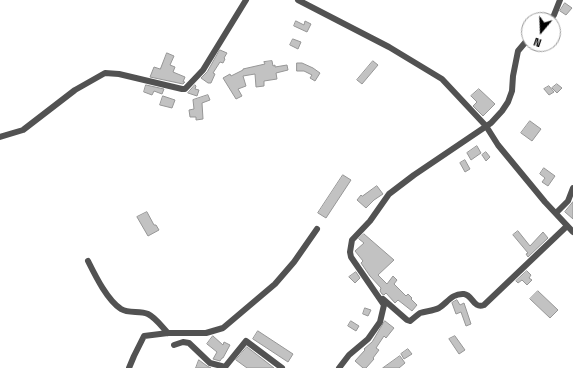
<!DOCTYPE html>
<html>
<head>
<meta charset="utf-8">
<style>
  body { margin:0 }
  #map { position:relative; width:573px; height:368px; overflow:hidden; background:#fff; font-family:"Space Grotesk",sans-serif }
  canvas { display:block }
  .north { position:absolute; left:521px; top:12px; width:40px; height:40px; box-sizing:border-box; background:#fff; border:1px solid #999; border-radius:50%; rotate:199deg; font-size:11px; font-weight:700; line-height:16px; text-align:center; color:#000 }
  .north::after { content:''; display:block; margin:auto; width:14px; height:18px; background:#000; clip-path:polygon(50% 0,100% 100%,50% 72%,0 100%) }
</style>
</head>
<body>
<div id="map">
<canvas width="573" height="368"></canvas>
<div class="north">N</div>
</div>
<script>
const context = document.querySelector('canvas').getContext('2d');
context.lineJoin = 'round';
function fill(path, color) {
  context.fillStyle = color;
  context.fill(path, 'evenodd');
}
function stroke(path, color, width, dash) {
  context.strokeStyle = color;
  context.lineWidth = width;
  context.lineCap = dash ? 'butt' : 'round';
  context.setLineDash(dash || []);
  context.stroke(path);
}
const building = new Path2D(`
  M565 3 572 8 566 15 560 11Z
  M296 21 304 25 305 21 311 24 307 32 294 26Z
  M293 39 301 42 298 49 290 45Z
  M220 50 227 53 224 58 225 59 223 63 220 62 213 73 215 74 211 83H208L201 78 207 72Z
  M167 53 174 56 170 65 175 67 173 72 185 77 183 82H185L183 84 150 77 154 67 160 69Z
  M272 61 273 66 275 65V67L287 65 288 70 276 73 277 79 264 81V86L256 87 255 74 243 76 246 86 238 89 242 96 236 99 223 78 230 74 231 76 243 70V69L265 64 264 62Z
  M373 61 378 65 362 84 357 80Z
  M297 63H302L313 68 320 73 315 81 310 78 312 75 304 71H297Z
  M557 84 562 88 557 93 552 88Z
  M146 85 164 89 162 94 154 91 152 95 144 92Z
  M195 85 196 86 195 89 199 90 197 96 188 93Z
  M549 86 554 92 549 95 544 89Z
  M479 89 495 104 483 116 473 106 477 102 471 96Z
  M208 95 210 100 202 103 203 119 196 120V117H190L189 110 194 109 193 100Z
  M163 96 175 100 172 108 160 105Z
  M530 121 541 129 532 141 521 133Z
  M477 146 481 153 471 160 467 153Z
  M486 152 490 157 486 161 482 155Z
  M465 160 470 169 465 172 460 163Z
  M544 168 555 176 548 186 542 182 545 178 540 174Z
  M343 175 351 180 326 218 318 213Z
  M377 186 383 194 374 200 366 208 357 200 361 195 362 196Z
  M573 202V219L565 212Z
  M147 212 154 225H156L159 230 148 236 137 217Z
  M518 231 530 246 543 232 548 238 528 257 526 254 528 253 513 235Z
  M364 234 394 260 378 275 387 284 393 276 397 280 394 284 406 296 408 294 412 298 411 299 417 305 412 311 398 300 395 303 386 293 384 295 382 294 380 291 381 288 370 276 361 263 363 261 355 251 364 243 359 239Z
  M527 271 531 275 529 278 532 280 527 285 522 280 518 283 516 281Z
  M356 272 360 278 355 283 349 277Z
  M538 291 558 310 550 318 530 299Z
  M457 300 460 305 464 303 471 324 466 326 461 312 456 314 452 303Z
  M365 308 371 310 368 316 363 314Z
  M351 321 359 326 356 331 348 326Z
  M385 321 394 328 386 338 384 336 376 348 379 350 373 358 374 359 366 368H363L355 361 365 350 364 349 372 342Z
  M258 331 293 354 288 362 253 339Z
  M213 336 223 345 224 342 230 345 223 358H222L220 361 213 359 217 352 207 344Z
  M455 336 465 350 459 354 449 339Z
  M247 347 274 368H247L236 360Z
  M408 349 412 354 404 359 401 354Z
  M400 356 405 363 399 368H383Z
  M199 360 207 366 211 368H196Z`);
fill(building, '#c2c2c2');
stroke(building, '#969696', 1);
stroke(new Path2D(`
  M298 0 389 47 442 79 486 126 498 145 545 202 573 232
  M550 20 554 15 560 0
  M0 137 23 130 75 90 105 73 119 74 182 89H185L203 70 246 0
  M556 213 568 201 573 188
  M88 261C95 275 107 300 121 309 129 314 140 310 148 314 156 318 162 327 168 333
  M383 299 407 320 410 321C414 318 417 315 420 313 426 311 433 311 439 308 447 303 452 293 464 294 473 295 473 309 484 305L567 226
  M174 345 183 342 189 343 210 363 225 367 246 341 282 368
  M129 368 134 356 144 336 168 333H206L223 328 275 284 294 262 317 229
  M339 368 349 355 368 339 380 322 384 305 351 257 350 252 352 240 370 221 389 194 414 175 491 123 502 111 508 102 512 91 513 76 518 51 529 38`), '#525252', 6);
</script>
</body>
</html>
